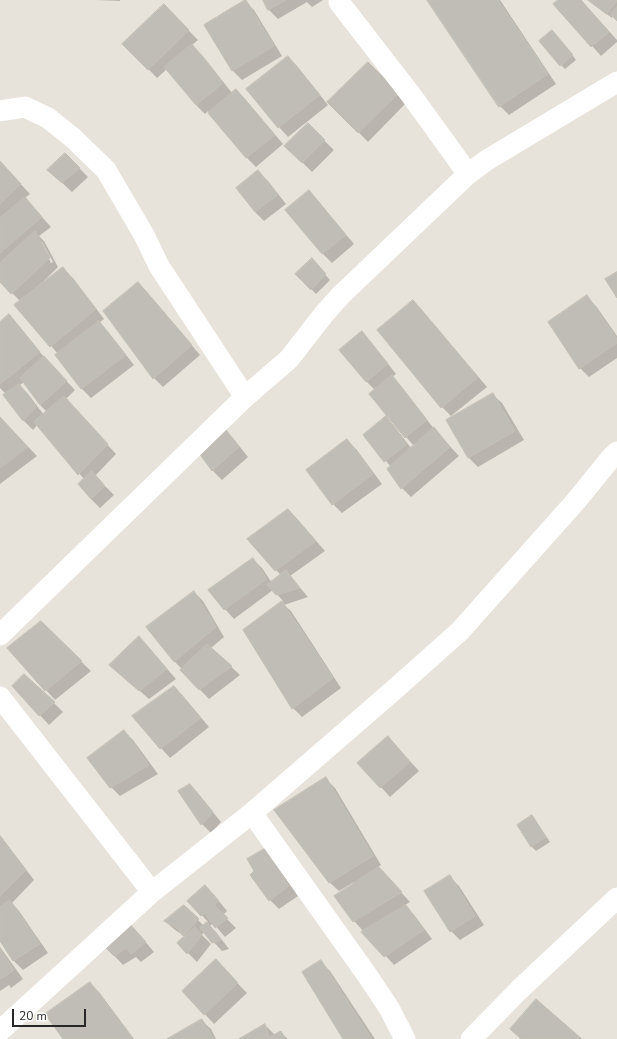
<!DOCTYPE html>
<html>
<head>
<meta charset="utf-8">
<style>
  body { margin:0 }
  #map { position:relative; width:617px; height:1039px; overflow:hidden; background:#e8e3da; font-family:"Nunito Sans",sans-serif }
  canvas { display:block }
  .scale { position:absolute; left:12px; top:1009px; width:74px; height:18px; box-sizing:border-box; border:2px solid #272727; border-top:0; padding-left:5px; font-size:12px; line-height:14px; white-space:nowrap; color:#272727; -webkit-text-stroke:3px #fff; paint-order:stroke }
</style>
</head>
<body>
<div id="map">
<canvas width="617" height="1039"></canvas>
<div class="scale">20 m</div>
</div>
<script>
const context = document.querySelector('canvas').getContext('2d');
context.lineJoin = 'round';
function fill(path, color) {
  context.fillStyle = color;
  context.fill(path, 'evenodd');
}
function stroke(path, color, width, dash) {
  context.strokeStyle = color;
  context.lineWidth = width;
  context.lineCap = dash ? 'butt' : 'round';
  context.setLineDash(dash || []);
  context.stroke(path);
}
fill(new Path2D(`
  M95 0H120V1Z
  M264 0H323L312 7 307 2 278 19 269 10Z
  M428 0H500L556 84 509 115 500 106Z
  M560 0H581L617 40V42L601 56 555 4Z
  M588 0H617V20L613 16 612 18Z
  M245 1 254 10 282 56 242 80 233 71 205 25Z
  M164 5 198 40 192 45 202 55 232 93 236 90 245 99 283 144 256 167 247 158 208 111 205 114 196 105 167 69 157 78 124 44Z
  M557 36 576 60 565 69 561 65Z
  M288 57 297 66 328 105 288 137 279 127 248 89Z
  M368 63 407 102 368 142 329 102Z
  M308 125 334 150 312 172 286 146Z
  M65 154 88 177 72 192 58 179Z
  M0 162 30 194 25 198 51 227 39 236 44 241 58 267 38 287 39 288 63 269 73 278 104 319 99 323 108 332 134 365 91 398 82 389 56 356 58 354 16 305 21 302 0 281ZM42 242 53 262 51 263 41 243Z
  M258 172 268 181 286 204 264 221 255 212 237 189Z
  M309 192 318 201 354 244 332 263 323 254 286 210Z
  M316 264 330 280 316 294 296 274Z
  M138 283 147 292 200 355 163 387 154 378 104 311Z
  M587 297 596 306 617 336V358L589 377 580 368Z
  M413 301 422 310 487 387 451 416 442 407Z
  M9 316 18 325 48 362 75 390 66 399 116 454 95 476 114 495 100 508 91 499 84 479 37 425 33 430 24 421 4 395 6 394 0 388V323ZM24 382 40 405 47 412 44 415 28 394 20 385Z
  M361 333 371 342 396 374 392 377 401 386 435 430 459 456 411 497 402 488 388 469 391 467 364 435 386 418 395 427 411 448 414 446 406 437 375 390 366 381Z
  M492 394 502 403 524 440 478 467 469 458 447 420Z
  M0 418 37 456 0 484Z
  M224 429 233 438 248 457 222 480 213 471 197 449Z
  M347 440 356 449 382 484 342 513 333 504Z
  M288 510 297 519 325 551 290 576 308 597 284 605 291 611 341 688 302 717 293 708 244 630 283 601 273 590 234 619 225 609 253 559 262 568 272 583 281 575 276 570Z
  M194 592 203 601 224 637 211 648 240 675 209 699 181 670 182 669 175 662 148 627Z
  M41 623 91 671 55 700 9 649Z
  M148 647 176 679 149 699 120 674Z
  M13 686 54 703 63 712 49 725Z
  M174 687 183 696 209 727 170 758 161 748 134 717Z
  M124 731 133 740 158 774 120 796 111 787Z
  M388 737 419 771 390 797 359 763Z
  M326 779 335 788 381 865 378 867 410 902 405 905 415 916 432 939 394 965 354 921 355 884 354 882 339 891 329 882Z
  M190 786 199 795 221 822 211 833 202 824 179 792Z
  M532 816 536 821 550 842 536 851 531 846Z
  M0 835 34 880 12 903 19 911 48 953 23 970 14 961 0 940Z
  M275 859 298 896 279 909 270 900Z
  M450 877 459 886 484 925 460 940 451 931Z
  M205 886 214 895 227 911 223 915 236 928 225 937 213 923 210 926 216 932 229 949 222 951 204 932 202 935 211 944 197 962 188 953 186 937 175 930 166 922 198 920 204 926 208 922 189 901Z
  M138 933 154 952 141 962 136 957 123 965 104 945Z
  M0 947 23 979 11 988 9 985 0 991Z
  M321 962 330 971 375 1039H344Z
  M225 970 247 993 214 1024 183 991Z
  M90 983 99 992 134 1039H64Z
  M201 1020 211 1029 216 1039H169Z
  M265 1025 275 1035 280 1032 288 1039H241Z`), '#0003');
const building = new Path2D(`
  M245 0H246L274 46 232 71 204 25Z
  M263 0H286L268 10Z
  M427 0H498L548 74 499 107Z
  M558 0H581L609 32 591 47 553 4Z
  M588 0H617V1L607 14Z
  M164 4 189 30 148 70 122 44Z
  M617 7V21L610 14Z
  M552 30 573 55 560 66 539 41Z
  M192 44 223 83 196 105 164 67Z
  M288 56 320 95 278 128 246 89Z
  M368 62 399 93 358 133 327 102Z
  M236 89 275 135 246 158 208 113Z
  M308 123 325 140 302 163 284 146Z
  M65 153 80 168 62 183 47 170Z
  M0 161 21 184 0 204Z
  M258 170 278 195 255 212 236 188Z
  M309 190 346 235 322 254 285 210Z
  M25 197 42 217 0 253V218Z
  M35 231 50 258 11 294 0 282V263Z
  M312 258 326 274 311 290 295 274Z
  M63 267 96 309 50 347 14 305Z
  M617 272V298L605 279Z
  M138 282 192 345 153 379 103 311Z
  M587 295 617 339V343L579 369 548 322Z
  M413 300 478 377 441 408 377 330Z
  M9 314 40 352 0 384V322Z
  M99 321 126 355 81 389 55 355Z
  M362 331 388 364 366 382 339 350Z
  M44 356 67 381 40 405 20 378Z
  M392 375 427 420 405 438 369 394Z
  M19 384 36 407 23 421 3 395Z
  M493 393 515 431 468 458 446 420Z
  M64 396 108 444 78 475 34 422Z
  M386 416 407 444 384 462 363 435Z
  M0 417 28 447 0 468Z
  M224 427 239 447 212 471 196 449Z
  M434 427 450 447 401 489 387 469Z
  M347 439 373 474 332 505 306 470Z
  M92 471 105 486 91 499 78 484Z
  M288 509 316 541 275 571 247 539Z
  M253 558 267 579 224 610 208 590Z
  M286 570 300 588 276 595 267 585Z
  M194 591 216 627 174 662 146 627Z
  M282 601 333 678 292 709 243 630Z
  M41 621 82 661 45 691 7 648Z
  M139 636 167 669 139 691 109 665Z
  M207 644 232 666 199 690 180 670Z
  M24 674 55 702 39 716 12 686Z
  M174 686 201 718 160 749 132 716Z
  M124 730 149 765 110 788 87 758Z
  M388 736 410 762 380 788 357 763Z
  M326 777 373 856 329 883 274 810Z
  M190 784 213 812 201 825 178 791Z
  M532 815 546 837 531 847 517 825Z
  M0 836 26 870 0 896Z
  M266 848 289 886 269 901 250 875 254 871 247 859Z
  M379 867 402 892 353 922 334 896Z
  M450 875 475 916 450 932 424 891Z
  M205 885 219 901 214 905 228 918 215 928 205 913 201 916 187 901Z
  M10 900 40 944 13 961 0 941V907Z
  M184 905 199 919 183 936 178 929 164 921Z
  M406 905 424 930 384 957 361 932Z
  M207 922 221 940 212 943 200 928Z
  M129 923 146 942 131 954 126 948 114 956 103 945Z
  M195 927 202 935 187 954 177 943Z
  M0 949 14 970 1 979 0 977Z
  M216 959 238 983 204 1015 182 991Z
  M321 960 372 1039H343L302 972Z
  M90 982 132 1038 130 1039H63L45 1014Z
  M536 999 582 1039H521L510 1029Z
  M202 1019 214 1039H167Z
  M265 1024 269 1037 281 1031 285 1039H239Z`);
fill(building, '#c0bdb7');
stroke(building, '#c3bfb4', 1);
stroke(new Path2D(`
  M339 2 411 95 468 174
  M0 111 25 107 48 118 73 138 106 170 144 235 159 266 245 397
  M0 635 245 397 289 359 324 314 341 295 468 174 487 160 617 82
  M0 697 152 892
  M252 813 367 975 389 1008 405 1039
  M0 1031 152 892 252 813 395 689 460 631 576 501 611 458 617 452
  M471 1039 520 989 617 898`), '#fff', 21);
</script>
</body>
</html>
